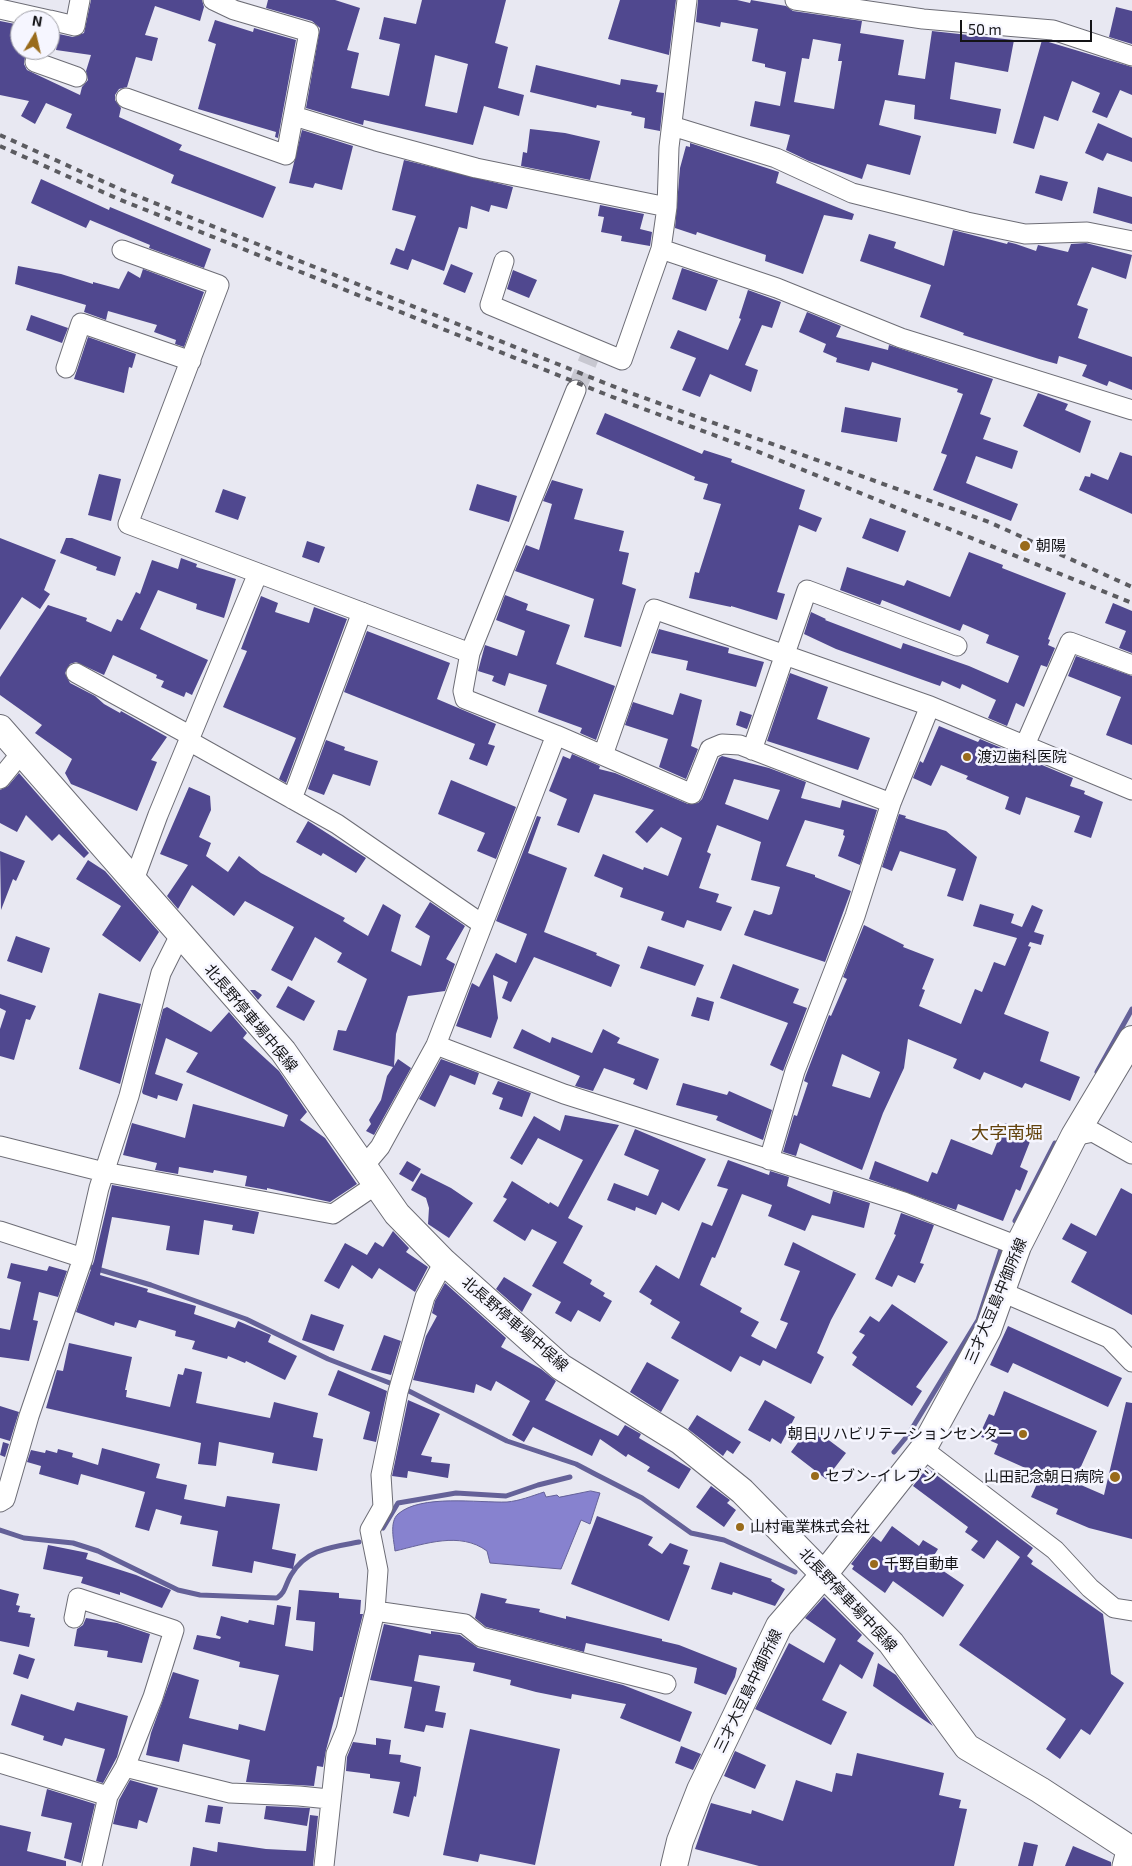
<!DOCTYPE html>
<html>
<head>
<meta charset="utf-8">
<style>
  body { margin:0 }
  #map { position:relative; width:1132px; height:1866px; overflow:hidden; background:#e8e8f2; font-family:"Exo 2",sans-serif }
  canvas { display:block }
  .north { position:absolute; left:10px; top:10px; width:50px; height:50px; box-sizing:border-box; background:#f6f6ff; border:1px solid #9b9ba2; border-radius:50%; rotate:9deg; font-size:14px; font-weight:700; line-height:20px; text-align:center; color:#131316 }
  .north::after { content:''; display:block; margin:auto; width:18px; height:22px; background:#996b1b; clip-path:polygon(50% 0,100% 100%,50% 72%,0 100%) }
  .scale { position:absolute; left:960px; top:20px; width:132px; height:22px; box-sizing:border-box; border:2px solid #131316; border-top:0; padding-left:6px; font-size:15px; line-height:18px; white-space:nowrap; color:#131316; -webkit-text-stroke:4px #f6f6ff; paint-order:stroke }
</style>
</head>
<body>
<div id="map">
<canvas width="1132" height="1866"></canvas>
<div class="north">N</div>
<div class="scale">50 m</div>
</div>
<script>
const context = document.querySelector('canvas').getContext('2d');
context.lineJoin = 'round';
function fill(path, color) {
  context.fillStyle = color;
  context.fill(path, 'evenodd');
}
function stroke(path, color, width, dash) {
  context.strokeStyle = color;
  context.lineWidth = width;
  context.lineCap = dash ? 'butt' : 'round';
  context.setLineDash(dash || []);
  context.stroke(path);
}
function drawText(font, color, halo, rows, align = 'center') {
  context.font = font + ' "Exo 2","Noto Sans JP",sans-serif';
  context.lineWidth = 5;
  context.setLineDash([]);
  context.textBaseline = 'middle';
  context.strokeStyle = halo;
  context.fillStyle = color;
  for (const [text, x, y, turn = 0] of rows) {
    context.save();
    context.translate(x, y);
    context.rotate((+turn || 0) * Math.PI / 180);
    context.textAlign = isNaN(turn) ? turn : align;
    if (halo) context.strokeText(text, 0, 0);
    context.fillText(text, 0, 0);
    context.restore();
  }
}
const water = new Path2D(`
  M591 1491 600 1493 590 1524 581 1520 561 1569 490 1563 487 1551C460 1531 425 1544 395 1551 394 1541 389 1522 398 1514 421 1494 478 1503 507 1502 519 1501 532 1496 544 1492L546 1497 557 1495 559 1497Z`);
fill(water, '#8782cf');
stroke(water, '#646198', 1);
stroke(new Path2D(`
  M1097 1072 1132 1009
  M1015 1221 1055 1143
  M84 1265 151 1285 246 1319 328 1359 395 1385
  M403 1388 507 1441 576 1464 595 1474 642 1498 691 1533 724 1540 795 1572
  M894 1452 908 1435 978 1320 1001 1249
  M383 1528 398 1503 456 1493 506 1496 538 1485 570 1477
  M0 1530 24 1538 73 1543 98 1551 178 1590 200 1595 277 1598C286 1592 285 1585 291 1575 306 1549 332 1547 359 1542`), '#646198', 5);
fill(new Path2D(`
  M91 0H202L204 7 200 21 155 6 145 35 158 38 152 61 136 57 127 87 119 89 115 95V100L121 108 119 117 182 145 179 150 276 187 263 218 171 183 174 175 66 128 72 114 46 103 35 124 21 116 29 101 0 95V21L20 25V50H26L24 64 27 70 80 95 82 87 88 80 86 71 91 55 56 50 59 34 73 37 84 33Z
  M268 0H335L360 8 347 50 359 53 351 88 389 96 400 44 379 39 384 17 416 24 422 0H506L495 43 508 47 498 88 524 95 519 116 484 106 473 145 364 120 363 125 306 108 320 28 312 21 266 8ZM435 55 468 64 457 113 425 106Z
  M620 0H676L669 55 608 39Z
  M698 0H737L750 3 751 0 786 6 793 11 862 21 860 33 904 40 898 75 925 79 932 31 1014 40 1008 72 955 62 950 99 1001 109 996 134 914 119 915 105 885 100 879 125 921 136 910 175 867 164 862 179 809 161 786 150 790 135 750 126 755 101 780 106 786 72 765 67V64L752 61 758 29 721 22 720 27 696 22ZM813 39 841 44 838 61H842L834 109 794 102 802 58 809 59Z
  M1116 7 1132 11V44L1109 37Z
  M215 20 253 32 254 28 296 40 278 138 275 137 276 132 198 109 216 44 208 41Z
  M1042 40 1132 67V95L1120 90 1107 118 1092 112 1100 93 1072 81 1058 121 1044 116 1034 149 1013 143Z
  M536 65 620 85 621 79 658 85 656 92 664 93 660 131 644 128 645 118 631 115 632 112 597 105 596 108 530 92Z
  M1098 123 1132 138V162L1107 153 1103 161 1085 153Z
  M530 129 565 133 600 141 590 180 521 166 523 152 527 153Z
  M302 130 353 146 342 190 315 183 313 188 289 183Z
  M690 143 779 172 776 183 854 214 852 220 824 215 803 274 765 261 766 255 697 232 696 235 675 228 680 168 686 146 690 147Z
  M404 160 513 187 507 209 491 205 489 212 471 206 467 229 459 227 444 271 412 259 408 270 390 264 396 248 404 251 416 216 392 210Z
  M1040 175 1068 182 1062 201 1035 193Z
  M41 179 109 210 110 207 211 249 204 268 149 248 150 245 90 220 86 228 31 203Z
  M1098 187 1132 197V224L1093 213Z
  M600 205 644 214 640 229 652 232 650 246 621 241 622 236 601 232 604 217 598 216Z
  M953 230 1007 244 1008 242 1016 244 1036 251 1038 245 1068 252 1071 244 1086 243 1132 255 1126 279 1092 267 1077 305 1088 309 1078 338 1132 357V390L1109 381 1107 386 1082 376 1087 365 1059 356 1057 364 1039 359 963 335 964 333 920 317 931 285 860 261 869 234 896 242 894 248 944 266Z
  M451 264 473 273 465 293 443 284Z
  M18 266 61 274 93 284V282L119 289 128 271 140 278 143 269 204 292 184 347 175 344 176 340 154 332 157 325 108 311 106 320 84 312 86 305 15 284Z
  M682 268 718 280 706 311 672 299Z
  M513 270 537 280 529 298 507 289Z
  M748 290 781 302 772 328 762 325 745 365 758 370 751 392 710 374 700 397 682 390 696 358 670 348 678 330 728 350 741 319 739 318Z
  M807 312 841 326 836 337 888 350 889 345 993 379 980 414 991 418 983 439 1018 451 1012 469 976 456 966 483 1018 504 1011 521 933 490 947 455 941 453 963 394 957 392 958 389 872 362 869 371 836 362 837 358 823 352 826 344 799 332Z
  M31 315 68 328 62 343 26 330Z
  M88 337 136 354 132 368 129 367 124 393 74 379Z
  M1038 393 1068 404 1065 410 1091 421 1080 453 1023 426Z
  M845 407 901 418 897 442 841 432Z
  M605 413 702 454 704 450 732 459 731 462 805 490 799 509 822 518 816 532 799 525 777 592 785 594 777 620 731 606V607L689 598 695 572 699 573 721 504 703 499 708 484 694 480 695 477 596 434Z
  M1120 452 1132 456V514L1079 490 1085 476 1090 477 1091 473 1108 480Z
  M99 474 121 479 111 521 88 515Z
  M552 480 583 489 574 519 624 531 619 551 629 553 622 584 636 589 621 647 584 637 594 599 515 571 526 545 539 550 552 504 543 501Z
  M477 484 517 496 509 522 469 510Z
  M223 489 246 497 238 520 215 512Z
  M870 518 906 531 898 552 862 538Z
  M0 538 56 560 44 590 50 594 40 609 22 597 0 630Z
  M66 538H72L121 557 115 576 96 570 97 567 60 553Z
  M307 541 325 547 319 563 302 557Z
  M969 552 1003 565 1002 568 1066 593 1048 639 1050 640 1048 645 1055 648 1047 667 1041 665 1024 707 1016 703 1007 726 988 718 996 700 962 684 960 689 942 681 940 686 836 649 804 634 811 612 826 619 825 620 901 649 903 643 969 666 1008 683 1019 656 986 643 989 635 963 624 960 631 882 600 880 605 840 590 847 567 904 586 907 580 950 597Z
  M181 558 197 564 196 567 236 579 224 618 196 609 197 604 158 590 140 629 208 660 192 695 186 692 184 697 161 687 164 681 156 678 157 675 113 655 104 675 76 662 70 664 65 673 70 683 95 696 104 704 120 713 121 711 167 737 151 760 157 762 137 811 71 784 65 773 72 759 35 733 42 725 0 695V677L48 605 87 618 86 621 111 632 117 619 122 621 136 592 140 594 152 560 178 569Z
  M505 595 528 604 526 610 570 625 556 664 615 686 596 740 580 733 582 728 538 712 547 685 509 673 505 686 492 681 494 676 478 671 485 645 517 656 525 631 496 620Z
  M261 596 278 603 275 612 309 623 314 607 347 619 286 783 279 779 296 738 223 707 247 651 241 649Z
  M1113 603 1132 611V653L1119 648 1126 631 1105 623Z
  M659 629 729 648 728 653 764 662 756 687 686 670 688 661 651 653Z
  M367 631 450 663 437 699 496 724 488 744 495 746 487 766 469 759 475 744 344 692Z
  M1076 656 1132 676V745L1106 735 1121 697 1068 676Z
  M790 673 828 687 817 719 870 738 858 770 767 741Z
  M680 693 702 700 691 746 698 749 686 779 659 767 668 739 625 725 633 702 673 715Z
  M740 711 752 715 747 729 736 725Z
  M939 726 978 742 980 739 1073 778 1070 786 1085 791 1084 794 1103 802 1091 838 1074 832 1080 816 1026 797 1020 815 1005 809 1009 797 966 779 968 776 941 765 931 786 913 778 920 761 923 763Z
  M326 740 345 747 344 750 378 761 370 786 333 774 324 795 308 789Z
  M572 754 600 766 599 769 615 773 688 804 698 803 702 799 719 758 722 756 769 768 806 782 801 798 840 808 842 800 877 810 860 865 838 856 845 836 843 835 844 830 805 820 786 866 815 875V877L851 891 825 962 744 935 754 910 769 915 772 914 780 887 751 880 761 842 717 825 707 852 711 854 699 888 719 894 716 902 732 907 721 931 687 920 684 928 661 920 664 912 620 897 623 888 594 876 603 854 643 870 644 867 668 876 682 838 661 827 647 843 635 832 654 810 594 794 579 833 557 825 567 799 549 791 563 756 570 759ZM734 779 780 790 768 820 725 804Z
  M19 773 89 853 84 858 59 834 52 841 26 815 17 832 0 823V790L8 786Z
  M451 780 516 807 496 859 477 851 485 833 438 814Z
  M189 787 210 796 211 810 199 837 211 843 206 856 228 872 239 856 261 873 345 918 343 921 368 936 383 904 401 915 391 951 421 966 430 936 415 927 430 902 465 926 446 959 455 964 445 991 408 996 396 1034 394 1066 398 1059 411 1068 374 1135 366 1131 371 1124 369 1120 381 1100 387 1076 393 1067 333 1050 338 1030 346 1031 367 979 337 962 342 953 315 937 292 981 271 970 294 927 245 901 234 916 192 885 178 909 167 896 188 865 160 854Z
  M899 814 906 816 905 818 946 831 977 857 963 901 947 896 956 869 900 851 892 871 882 867Z
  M537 816 541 817 528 853 567 868 544 932 597 953 596 955 620 965 611 987 534 957 511 1002 502 998 508 982 493 975 498 1018 491 1038 456 1026 472 983 479 987 496 953 516 963 527 934 496 921Z
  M308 821 366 858 356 873 323 853 321 856 296 842Z
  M0 851 25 861 16 881 13 879 1 910Z
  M88 860 105 871 159 932 140 962 102 935 121 906 76 879Z
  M980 904 1014 914 1011 923 1022 927 1032 905 1043 910 1034 932 1044 935 1041 945 1030 942 1028 946 1031 947 1004 1014 1049 1032 1040 1061 1080 1077 1070 1101 1025 1083 1022 1088 984 1072 980 1080 953 1068 957 1059 908 1039 904 1068 883 1113 862 1170 800 1143 796 1156 783 1152 794 1115 797 1116 808 1083 804 1081 806 1075 829 1015 831 1016 847 979 843 977 864 925 904 945 903 947 934 959 922 989 925 990 919 1006 961 1024 975 989 982 992 994 962 1005 966 1017 938 973 926ZM842 1054 880 1072 870 1098 832 1086Z
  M16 936 50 948 42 973 7 961Z
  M648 946 704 965 695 986 640 968Z
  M733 964 799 989 793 1003 807 1008 783 1071 770 1065 788 1023 720 998Z
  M288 986 315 1001 304 1021 276 1007Z
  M250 990H255L262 995 258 1000Z
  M99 993 141 1004 120 1084 79 1069Z
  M0 994 36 1006 30 1020 26 1019 14 1060 0 1056V1029L6 1011 0 1008Z
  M697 997 714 1002 709 1021 691 1016Z
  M167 1007 211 1032 229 1012 247 1033 243 1038 279 1071 307 1112 300 1120 325 1138 357 1184 330 1202 267 1188V1190L245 1186 247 1176 214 1170 213 1173 179 1167 178 1174 155 1170 157 1163 123 1155 132 1123 185 1138 193 1104 284 1127 288 1115 186 1072 198 1053 166 1038 155 1074 183 1084 177 1101 158 1095 157 1099 143 1094 142 1092 163 1009Z
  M522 1029 550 1043 552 1037 592 1053 603 1029 620 1038 617 1043 659 1059 647 1090 633 1084 635 1079 604 1068 593 1091 575 1086 580 1076 513 1048Z
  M441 1059 479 1073 475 1085 450 1075 435 1107 419 1099Z
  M498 1081 531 1093 522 1117 499 1109 503 1098 492 1094Z
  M683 1083 727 1095 729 1091 772 1110 763 1140 716 1120 718 1116 676 1105Z
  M565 1115 619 1125 568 1218 583 1226 563 1263 592 1280 590 1284 605 1293 603 1296 612 1301 600 1322 578 1310 571 1322 555 1313 561 1302 532 1286 557 1242 532 1229 525 1241 493 1221 507 1199 503 1197 512 1181 549 1204 550 1202 558 1207 583 1160 538 1138 522 1165 510 1158 534 1116 560 1131Z
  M1005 1123 1033 1134 1020 1167 1028 1171 1020 1191 1016 1189 1003 1221 958 1204 956 1210 869 1179 875 1161 928 1182 932 1172 937 1174 951 1139 992 1155Z
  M635 1129 706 1159 679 1211 662 1202 656 1215 636 1207 635 1211 607 1200 614 1183 648 1196 659 1170 624 1155Z
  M728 1160 769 1175 770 1171 789 1177 787 1186 830 1204 833 1191 870 1203 864 1228 812 1215 805 1231 768 1216 772 1205 742 1194 715 1258 712 1257 700 1285 742 1308 740 1312 759 1322 751 1336 776 1349 788 1323 780 1320 800 1271 784 1265 793 1242 856 1274 831 1320 817 1353 824 1357 811 1384 763 1360 760 1366 740 1356 731 1372 671 1338 680 1322 650 1304 652 1300 639 1292 656 1265 679 1279 702 1222 712 1226 728 1189 717 1186Z
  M407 1161 421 1169 413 1182 399 1174Z
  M421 1173 451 1188 473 1203 449 1238 428 1224 429 1208 426 1198 411 1190Z
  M112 1185 259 1212 254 1234 232 1230 233 1225 204 1220 199 1255 166 1250 170 1226 112 1217 100 1275 148 1289 147 1292 196 1306 194 1314 235 1328 238 1321 271 1335 268 1342 297 1356 285 1380 246 1361 245 1363 228 1356 227 1359 192 1349 195 1341 175 1336 176 1331 139 1320 136 1328 115 1322 114 1326 76 1312 94 1261Z
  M1121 1188 1132 1194V1315L1071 1282 1087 1252 1062 1239 1071 1223 1096 1236Z
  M901 1213 934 1225 920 1263 924 1264 915 1283 898 1275 892 1287 875 1279 896 1235 894 1234Z
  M393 1231 409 1248 406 1252 428 1267 415 1292 379 1268 372 1279 352 1265 339 1289 324 1281 345 1243 367 1255 375 1242 383 1247Z
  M11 1263 47 1271 49 1266 67 1271 58 1297 39 1292 33 1320 38 1321 29 1361 0 1357V1328L10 1330 21 1282 7 1278Z
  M504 1277 532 1294 522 1312 496 1289Z
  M445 1283 506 1338 501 1347 541 1369 556 1381 545 1400 618 1436 625 1425 641 1434 639 1438 691 1469 679 1489 647 1471 650 1467 628 1454 626 1457 600 1439 592 1456 533 1427 524 1442 512 1435 530 1401 496 1381 491 1391 476 1384 474 1393 413 1380 426 1336 437 1316 432 1313 435 1301Z
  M892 1304 948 1342 916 1387 922 1391 912 1406 852 1365 857 1357 852 1353 865 1335 859 1332 870 1316 879 1322Z
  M311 1314 344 1325 334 1351 302 1340Z
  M1008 1326 1122 1378 1108 1407 1013 1363 1008 1373 990 1365Z
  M384 1335 401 1341 391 1375 371 1370Z
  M69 1343 132 1357 125 1390H127L126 1397 170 1407 178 1374 183 1375 185 1368 202 1372 196 1403 270 1418 274 1402 318 1413 313 1437 323 1439 317 1471 272 1463 274 1453 219 1442 216 1466 198 1464 201 1443 46 1408 57 1370 63 1371Z
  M647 1362 679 1380 661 1412 630 1392Z
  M338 1370 387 1391 376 1442 363 1439 370 1412 328 1395Z
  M1004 1391 1097 1431 1074 1482 1104 1495 1126 1402 1132 1403V1539L1089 1528 1056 1514 1058 1509 1031 1497 1041 1475 994 1454 998 1444 979 1436 989 1414 994 1416Z
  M408 1400 440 1414 421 1455 432 1457 431 1462 450 1464 448 1478 408 1471 407 1478 392 1476Z
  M765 1400 795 1417 781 1444 772 1438 770 1442 748 1430Z
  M0 1406 19 1412 10 1441 0 1438Z
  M697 1415 741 1442 733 1454 727 1450 723 1456 688 1429Z
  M810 1426 846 1453 826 1479 791 1452Z
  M3 1442 9 1444 5 1457 0 1455Z
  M102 1448 160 1464 156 1478 187 1485 184 1499 225 1507 227 1496 280 1504 272 1549 296 1554 293 1569 254 1561 252 1573 212 1566 218 1531 180 1524 182 1516 156 1509 149 1531 135 1527 145 1492 81 1474 78 1485 39 1474 41 1466 27 1462 31 1450 45 1453 46 1450 57 1453 58 1449 73 1453 72 1457 98 1465Z
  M927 1468 1033 1548 1027 1556 1033 1561 1031 1564 1103 1614 1111 1674 1124 1683 1090 1735 1081 1729 1060 1759 1046 1749 1066 1719 959 1645 1020 1557 997 1540 984 1559 971 1550 978 1541 965 1532 968 1527 913 1486Z
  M711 1486 730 1500 727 1503 736 1510 724 1527 696 1507Z
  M597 1516 653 1537 648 1545 662 1554 670 1543 688 1550 683 1564 690 1566 669 1621 571 1584Z
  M892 1526 919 1546 923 1540 938 1549 930 1562 964 1585 943 1617 893 1581 885 1593 852 1569 854 1566 851 1564 873 1536 881 1542Z
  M48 1545 88 1553 86 1559 136 1575 171 1590 162 1608 120 1592V1595L81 1583 83 1577 43 1569Z
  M720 1562 772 1579 771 1581 785 1589 775 1606 733 1592 732 1595 711 1589Z
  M0 1589 19 1594 16 1605 20 1606 18 1612 31 1614 30 1617 35 1618 29 1647 0 1641Z
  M299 1590 339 1593V1598L361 1600 360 1614H363L342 1697H340L326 1750 323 1767 317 1766 314 1786 246 1782 250 1760 183 1744 179 1762 146 1755 151 1733 173 1672 199 1680 189 1718 238 1730 239 1724 265 1731 279 1675 239 1667 240 1662 193 1649 197 1635 220 1639 221 1637 216 1635 221 1616 248 1623 249 1620 274 1625 277 1605 291 1607 285 1646 313 1651 315 1622 296 1620Z
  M481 1593 507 1599 505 1603 540 1609 539 1612 566 1619V1616L662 1639V1641L679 1645 737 1668 735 1677 726 1695 694 1683 697 1668 586 1643 584 1652 486 1627 475 1618Z
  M824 1597 862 1635 857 1641 874 1653 862 1679 840 1664 822 1700 847 1712 831 1745 755 1709 789 1643 824 1663 836 1639 805 1618Z
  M86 1618 117 1623 150 1634 142 1663 107 1657 108 1651 74 1646 77 1629 83 1625Z
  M384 1624 431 1634V1631L460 1635 478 1648 623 1685 692 1712 680 1742 620 1718 626 1704 572 1694 571 1699 536 1692 510 1685 511 1680 473 1671 475 1663 419 1655 414 1681 440 1686 435 1711 446 1713 443 1728 426 1725 424 1732 404 1728 412 1687 370 1680Z
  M19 1654 35 1659 28 1679 13 1674Z
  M878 1663 896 1675 933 1726 873 1686Z
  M21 1694 74 1711 77 1702 128 1716 117 1757 103 1783 96 1781 105 1749 65 1738 62 1746 43 1740 44 1736 11 1725Z
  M470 1729 560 1749 535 1865 480 1854 478 1862 443 1855Z
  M376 1738 391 1740 389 1754 401 1755 400 1762 421 1767 416 1797 414 1796 409 1817 393 1813 400 1782 370 1778V1774L346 1771 347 1757 353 1742 376 1745Z
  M681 1746 701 1754 693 1770 675 1763Z
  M735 1751 766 1765 755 1789 724 1776Z
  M857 1753 944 1773 939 1795 961 1800 959 1808 967 1809 954 1866H759L695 1849 711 1803 751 1814 752 1810 783 1821 796 1780 832 1792 836 1773 852 1776Z
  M130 1780 158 1788 147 1823 139 1820 137 1829 113 1824 119 1800Z
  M47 1789 95 1804 81 1863 64 1858 72 1823 41 1816Z
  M208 1805 223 1807 220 1824 205 1822Z
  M266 1806 310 1808 307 1826 264 1819Z
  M310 1815 318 1816 313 1866H190L193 1847 217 1852 218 1842 266 1849 306 1851Z
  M0 1825 31 1832 27 1851 66 1861V1866H0Z
  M1024 1842 1038 1845 1033 1866H1018Z
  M1073 1846 1111 1862V1866H1065Z`), '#50488f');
stroke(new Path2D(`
  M576 390 590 356`), '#c8c8d1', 19, [19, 9]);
const street = new Path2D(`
  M795 0 923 19 1053 30 1132 56
  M0 9 49 20
  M50 20 75 26 80 0
  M38 50 35 62 77 77
  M126 98 286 155 309 32 234 10 213 0
  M294 116 376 141 476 168 667 207
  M672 126 776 158 852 193 967 222 1025 234 1087 232 1132 241
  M661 249 777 288 901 338 1132 410
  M122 250 219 285 128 524 470 653 463 691 465 699 556 735 692 794 710 749 722 744 740 745 891 803
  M504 261 490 305 622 360 661 249 667 207 669 147 687 0
  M66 368 81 323 191 361
  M470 653 576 390
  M76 673 191 736
  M189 741 337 824 482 924
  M1025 745 1070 642 1132 665
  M752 750 807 590 957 646
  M603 755 654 609 930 706
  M0 779 22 752
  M292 799 362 612
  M134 880 158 815 258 573
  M436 1045 564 1094 904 1202 1018 1246
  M1074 1136 1093 1132 1132 1154
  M0 1146 104 1172 333 1214 377 1184
  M769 1160 795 1071 855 916 891 803 930 706 1132 790
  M364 1166 380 1147 436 1045 556 735
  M0 1231 83 1258
  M1002 1292 1109 1338 1132 1362
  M923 1449 1055 1550 1090 1588 1114 1608 1132 1611
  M0 1502 5 1499 29 1416 83 1258 99 1188 129 1096 161 973 180 935
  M375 1611 465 1624 481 1637 666 1684
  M74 1618 78 1598 174 1630 153 1697 125 1767 230 1793 299 1796 329 1799
  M0 1763 108 1796 92 1866
  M108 1796 125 1767
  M324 1866 336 1754 346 1730 375 1611 378 1570 370 1530 383 1507 381 1475 398 1392 425 1297 444 1262
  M1122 1866 1127 1847`);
const secondary = new Path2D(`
  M0 728 283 1051 397 1214 444 1262 561 1367 680 1441 742 1491 891 1643 967 1747 1040 1790 1132 1850
  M674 1866 680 1841 700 1790 779 1626 825 1573 923 1449 988 1330 1018 1246 1074 1136 1132 1039`);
stroke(street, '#6d6d76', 21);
stroke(secondary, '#6d6d76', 28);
stroke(street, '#fff', 19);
stroke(secondary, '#fff', 26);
stroke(new Path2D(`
  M0 135 122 190 625 391 989 522 1132 587
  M0 146 116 198 620 400 754 450 1132 603`), '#5b5b60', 4, [6, 6]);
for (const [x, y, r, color] of [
  [1025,546,6,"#996b1b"],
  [967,757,5,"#996b1b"],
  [1023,1434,5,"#996b1b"],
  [815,1476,5,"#996b1b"],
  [1115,1477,6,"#996b1b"],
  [740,1527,5,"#996b1b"],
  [874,1564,5,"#996b1b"]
]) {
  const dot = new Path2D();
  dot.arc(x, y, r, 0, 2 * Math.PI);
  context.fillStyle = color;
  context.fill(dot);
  stroke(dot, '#f6f6ff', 2);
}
drawText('15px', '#131316', '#f6f6ff', [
  ["朝陽",1036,546],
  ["渡辺歯科医院",977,757],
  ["朝日リハビリテーションセンター",1013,1434,"right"],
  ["セブン-イレブン",825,1476],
  ["山田記念朝日病院",1104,1477,"right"],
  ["山村電業株式会社",750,1527],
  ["千野自動車",884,1564]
], 'left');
drawText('15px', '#131316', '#f6f6ff', [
  ["北長野停車場中俣線",251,1018,50],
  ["三才大豆島中御所線",996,1301,-67],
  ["北長野停車場中俣線",515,1324,41],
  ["北長野停車場中俣線",848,1600,47],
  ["三才大豆島中御所線",748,1691,-64]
]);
drawText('18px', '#63430c', '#f6f6ff', [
  ["大字南堀",1007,1133]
]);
</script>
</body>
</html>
